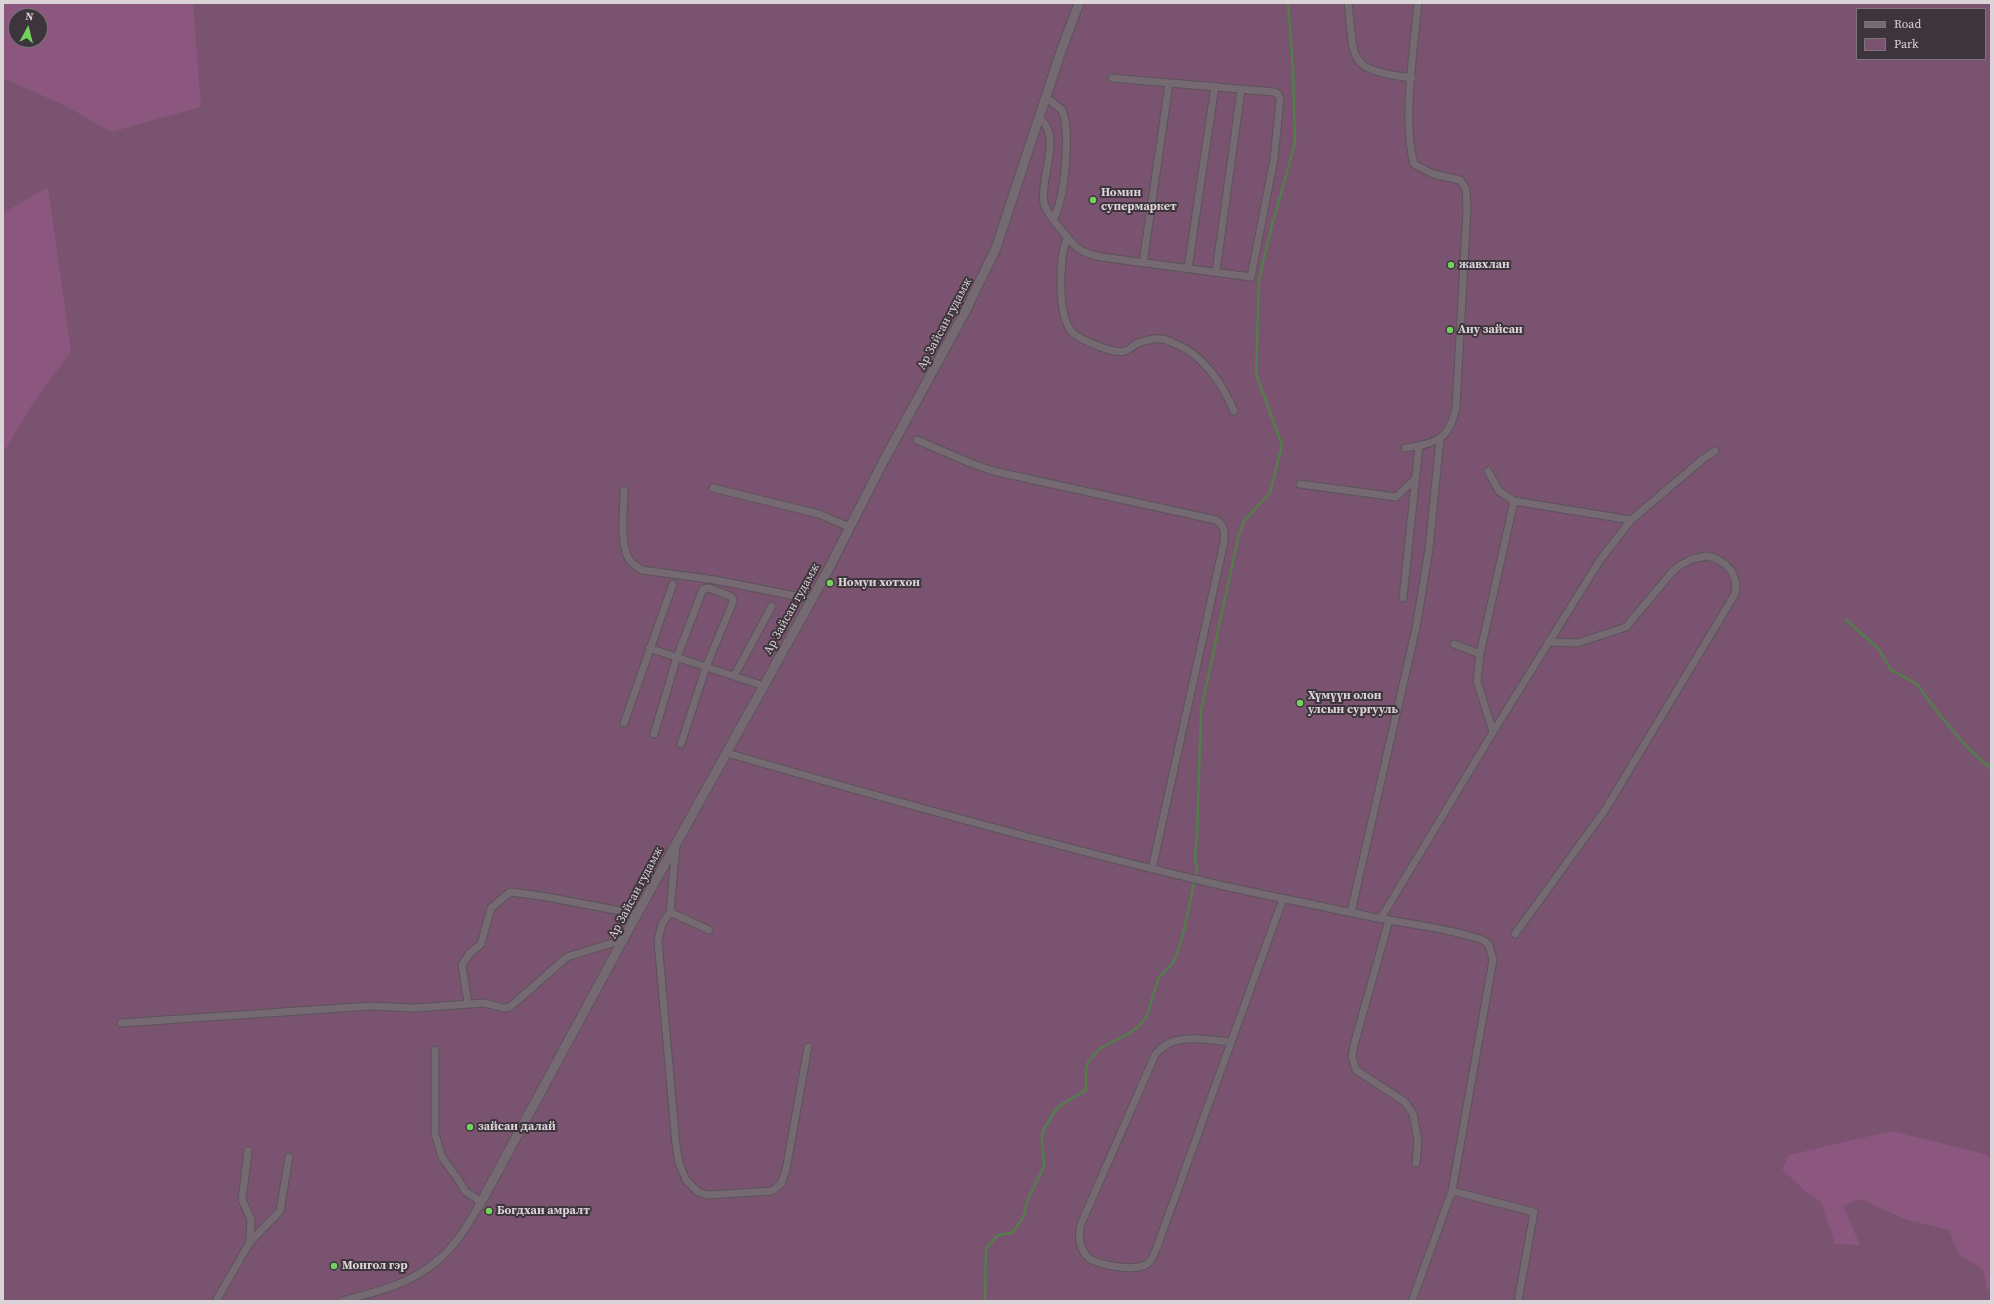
<!DOCTYPE html>
<html>
<head>
<meta charset="utf-8">
<style>
  body { margin:0 }
  #map { position:relative; width:1994px; height:1304px; overflow:hidden; background:#3e343b; font-family:"Source Serif 4",serif }
  canvas { display:block }
  .frame { position:absolute; inset:0; border:4px solid #dad3d8; pointer-events:none }
  .legend { position:absolute; left:1856px; top:8px; width:130px; height:52px; box-sizing:border-box; background:#3e343b; border:1px solid #7c747a; margin:0; padding:5px 7px; list-style:none; font-size:12px; color:#dad3d8 }
  .legend li { display:flex; align-items:center; gap:8px; height:20px }
  .legend b { width:20px; border:1px solid #7c747a }
  .north { position:absolute; left:8px; top:8px; width:40px; height:40px; box-sizing:border-box; background:#3e343b; border:1px solid #7c747a; border-radius:50%; rotate:7deg; font-size:11px; font-weight:700; line-height:16px; text-align:center; color:#dad3d8 }
  .north::after { content:''; display:block; margin:auto; width:14px; height:18px; background:#71d25e; clip-path:polygon(50% 0,100% 100%,50% 72%,0 100%) }
</style>
</head>
<body>
<div id="map">
<canvas width="1994" height="1304"></canvas>
<div class="frame"></div>
<ul class="legend">
<li><b style="height:5px;background:#756a72"></b>Road</li>
<li><b style="height:11px;background:#7a5370"></b>Park</li>
</ul>
<div class="north">N</div>
</div>
<script>
const context = document.querySelector('canvas').getContext('2d');
context.lineJoin = 'round';
function fill(path, color) {
  context.fillStyle = color;
  context.fill(path, 'evenodd');
}
function stroke(path, color, width, dash) {
  context.strokeStyle = color;
  context.lineWidth = width;
  context.lineCap = dash ? 'butt' : 'round';
  context.setLineDash(dash || []);
  context.stroke(path);
}
function drawText(font, color, halo, rows, align = 'center') {
  context.font = font + ' "Source Serif 4",serif';
  context.lineWidth = 4;
  context.setLineDash([]);
  context.textBaseline = 'middle';
  context.strokeStyle = halo;
  context.fillStyle = color;
  for (const [text, x, y, turn = 0] of rows) {
    context.save();
    context.translate(x, y);
    context.rotate((+turn || 0) * Math.PI / 180);
    context.textAlign = isNaN(turn) ? turn : align;
    if (halo) context.strokeText(text, 0, 0);
    context.fillText(text, 0, 0);
    context.restore();
  }
}
fill(new Path2D(`
  M3 3H1991V1301H3ZM1857 9H1985V59H1857ZM16 16H40V40H16Z`), '#7a5370');
fill(new Path2D(`
  M3 3H193L201 107 111 132 66 106 3 78ZM16 16H40V40H16Z
  M48 187 71 351 33 403 3 453V213Z
  M1891 1131 1985 1154 1991 1159V1292L1987 1288 1983 1269 1958 1254 1949 1230 1907 1220 1860 1199 1843 1206 1860 1245 1835 1244 1821 1202 1807 1193 1782 1169 1789 1155Z`), '#8c577e');
stroke(new Path2D(`
  M1846 620 1879 649 1891 670 1917 684 1938 713 1967 747 1991 769
  M985 1301 986 1248 998 1235 1012 1233 1023 1218 1028 1199 1044 1166 1042 1138 1043 1131 1054 1112 1061 1105 1086 1090V1070L1088 1062 1099 1049 1128 1034 1138 1027 1147 1016 1158 979 1172 964 1177 954 1183 934 1197 870 1195 856 1197 837 1201 710 1238 538 1244 521 1270 493 1282 445 1256 374 1259 279 1271 229 1295 143 1293 69 1288 3`), '#547d4c', 2.5);
const minor = new Path2D(`
  M1348 3C1355 62 1346 69 1412 78
  M1047 98 1062 110C1071 129 1065 202 1053 219
  M1040 119C1063 136 1039 179 1044 203 1047 214 1056 223 1062 231 1076 248 1080 253 1101 257L1251 277 1274 159 1280 99 1278 94 1274 92 1112 78
  M1067 238C1059 257 1057 315 1072 332 1078 339 1090 342 1098 346 1105 349 1118 353 1125 351 1130 350 1133 345 1138 343 1143 341 1155 338 1161 339 1165 339 1170 341 1173 343 1202 353 1222 383 1234 411
  M1143 263 1169 84
  M1188 268 1215 86
  M1216 272 1241 90
  M917 440 968 462 993 471 1216 520C1225 526 1225 532 1224 542L1152 869
  M1405 448C1436 444 1450 439 1456 407L1467 209 1466 189 1460 180 1433 174 1414 164C1402 121 1414 48 1418 3
  M1488 471 1499 491 1514 501
  M1300 484 1396 497 1415 479
  M713 488 819 514 849 527
  M624 490C624 509 620 539 627 555 629 562 636 566 642 570L715 580 811 599
  M1403 598 1419 446
  M1454 644 1480 654
  M649 648 764 686
  M734 676 772 606
  M624 723 673 584
  M1493 732 1477 681 1480 654 1514 501 1631 520
  M654 734 677 657 703 589 709 588 732 597 733 602 706 667 681 744
  M727 753C886 799 1046 844 1207 882 1262 895 1317 905 1372 917 1409 924 1447 928 1483 940L1489 945 1493 960 1452 1191 1412 1301
  M676 846 670 912 709 930
  M670 912 662 924 658 941 676 1145 679 1163 686 1180 698 1192 708 1195 772 1191 781 1184 786 1170 808 1047
  M1351 912 1416 628 1429 549 1440 439
  M1381 918 1493 732 1600 560 1631 520 1703 459 1715 451
  M1389 920 1354 1045 1352 1057 1356 1070 1405 1102 1413 1114 1418 1141 1416 1163
  M1515 934 1605 810 1735 594 1736 583 1732 572 1725 564 1715 558 1707 556 1692 559 1679 566 1672 572 1626 627 1577 643 1548 642
  M468 1003 462 965 469 954 481 944 491 908 510 892 541 896 637 914
  M121 1023 371 1006 415 1008 484 1003 504 1008 510 1007 567 957 625 939
  M1231 1042C1206 1040 1172 1031 1155 1055L1081 1224C1078 1235 1079 1250 1089 1258 1099 1266 1144 1274 1151 1260 1157 1250 1160 1238 1164 1227 1174 1201 1183 1175 1192 1150 1223 1066 1253 982 1283 899
  M435 1050V1134L442 1157 460 1182 465 1191 481 1202
  M248 1151 242 1200 251 1219 250 1242
  M1452 1191 1534 1212 1518 1301
  M216 1301 250 1242 280 1211 289 1157
  M342 1301C388 1289 426 1280 457 1240 465 1230 472 1217 479 1206`);
const tertiary = new Path2D(`
  M479 1206 637 914 827 572 882 464 966 310 996 248 1059 57 1079 3`);
stroke(minor, '#5b5359', 9);
stroke(tertiary, '#5b5359', 11);
stroke(minor, '#756a72', 7);
stroke(tertiary, '#756a72', 9);
for (const [x, y, r, color] of [
  [1093,200,4,"#71d25e"],
  [1451,265,4,"#71d25e"],
  [1450,330,4,"#71d25e"],
  [830,583,4,"#71d25e"],
  [1300,703,4,"#71d25e"],
  [470,1127,4,"#71d25e"],
  [489,1211,4,"#71d25e"],
  [334,1266,4,"#71d25e"]
]) {
  const dot = new Path2D();
  dot.arc(x, y, r, 0, 2 * Math.PI);
  context.fillStyle = color;
  context.fill(dot);
  stroke(dot, '#3e343b', 1.5);
}
drawText('bold 12px', '#dad3d8', '#3e343b', [
  ["Номин",1101,193],
  ["супермаркет",1101,207],
  ["жавхлан",1459,265],
  ["Ану зайсан",1458,330],
  ["Номун хотхон",838,583],
  ["Хүмүүн олон",1308,696],
  ["улсын сургууль",1308,710],
  ["зайсан далай",478,1127],
  ["Богдхан амралт",497,1211],
  ["Монгол гэр",342,1266]
], 'left');
drawText('12px', '#dad3d8', '#3e343b', [
  ["Ар Зайсан гудамж",945,324,-62],
  ["Ар Зайсан гудамж",792,609,-61],
  ["Ар Зайсан гудамж",636,893,-62]
]);
</script>
</body>
</html>
